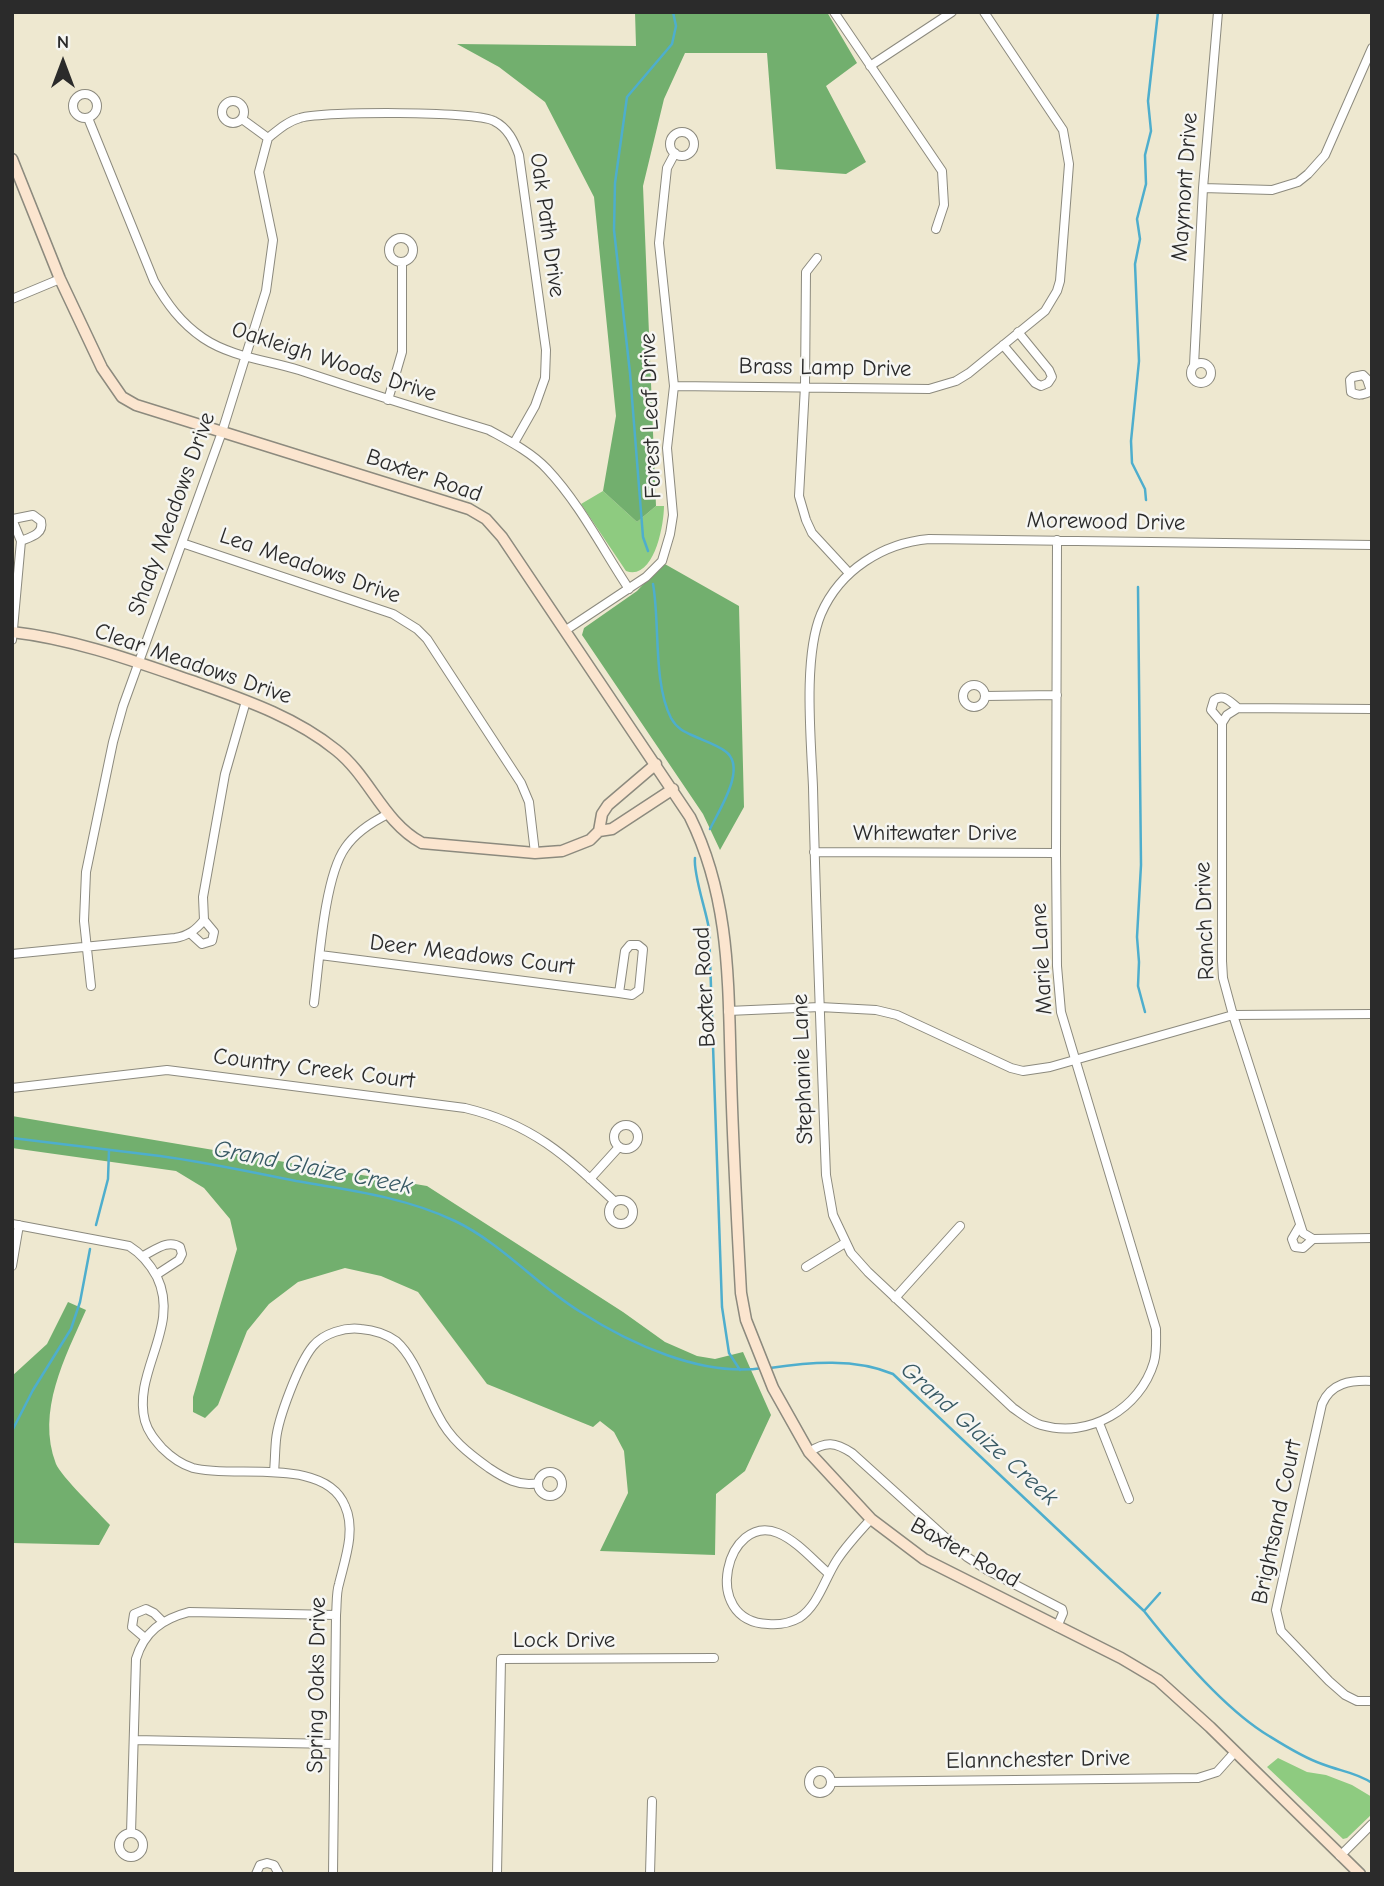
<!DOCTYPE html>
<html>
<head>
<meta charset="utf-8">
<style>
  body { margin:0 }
  #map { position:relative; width:1384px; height:1886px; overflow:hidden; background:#eee8d0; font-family:"Comic Neue",sans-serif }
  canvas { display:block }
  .frame { position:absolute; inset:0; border:14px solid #2b2b2b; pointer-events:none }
  .north { position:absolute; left:28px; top:28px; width:70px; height:70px; -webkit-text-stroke:5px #f6f6f2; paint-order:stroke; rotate:0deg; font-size:19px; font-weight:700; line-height:28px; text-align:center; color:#2b2b2b }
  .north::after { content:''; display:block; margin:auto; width:24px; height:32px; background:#2b2b2b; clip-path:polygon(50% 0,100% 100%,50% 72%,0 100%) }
</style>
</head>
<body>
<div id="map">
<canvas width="1384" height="1886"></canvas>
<div class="frame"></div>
<div class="north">N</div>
</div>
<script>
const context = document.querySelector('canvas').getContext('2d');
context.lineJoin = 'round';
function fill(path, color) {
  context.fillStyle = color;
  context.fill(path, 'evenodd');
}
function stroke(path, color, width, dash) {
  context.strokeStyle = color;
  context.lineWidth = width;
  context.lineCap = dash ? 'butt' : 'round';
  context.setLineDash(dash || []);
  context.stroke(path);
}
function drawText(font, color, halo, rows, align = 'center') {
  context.font = font + ' "Comic Neue",sans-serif';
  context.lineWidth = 5;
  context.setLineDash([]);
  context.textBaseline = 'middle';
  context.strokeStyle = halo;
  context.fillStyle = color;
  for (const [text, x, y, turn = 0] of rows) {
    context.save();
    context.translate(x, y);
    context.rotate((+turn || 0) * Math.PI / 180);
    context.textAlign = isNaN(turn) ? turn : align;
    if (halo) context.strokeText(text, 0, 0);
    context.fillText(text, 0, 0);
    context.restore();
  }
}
fill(new Path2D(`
  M603 491 637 522 656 506H664C664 525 654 581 626 571L581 504Z
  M1278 1758 1307 1772 1326 1775 1352 1785 1372 1797V1814L1347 1838 1343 1839 1267 1767Z`), '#8ecb80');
fill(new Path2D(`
  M635 12H711L712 14 827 12 857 63 826 86 866 162 846 174 776 169 767 53H685L664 99 643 186 656 506 637 522 603 491 616 416 594 197 545 102 499 67 457 44 636 46Z
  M663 563 739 606 744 807 720 850 703 814 582 635 584 628 637 591Z
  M12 1116 427 1186 623 1312 665 1342 697 1356 715 1359 743 1352 771 1415 745 1471 716 1494 715 1555 600 1551 628 1493 624 1451 614 1432 600 1421 593 1427 487 1384 418 1292 381 1276 345 1268 298 1282 269 1304 247 1331 218 1405 205 1418 193 1412V1397L237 1249 230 1219 204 1188 176 1171 12 1148Z
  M68 1302 86 1310C65 1358 36 1411 56 1464 61 1476 99 1513 110 1525L99 1545 12 1543V1376L47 1344Z`), '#72af6e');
stroke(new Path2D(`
  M1146 500 1145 489 1132 463 1131 441 1139 361 1135 264 1140 239 1137 219 1146 184 1145 155 1151 131 1148 101 1158 12
  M648 551 643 537 630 373 614 230 615 183 627 97 672 44 676 26 673 12
  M653 584C660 622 653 683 671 718 677 729 685 732 696 737 705 741 717 745 725 751 748 767 719 810 710 829
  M1138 587 1141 865 1137 937 1139 962 1138 986 1145 1012
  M695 858C693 874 706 910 709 929L722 1307 729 1353 740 1370
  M12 1138C61 1144 111 1150 160 1156 205 1162 251 1172 296 1181 349 1190 405 1197 455 1221 501 1243 536 1284 579 1311 630 1344 702 1377 763 1368
  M96 1225 108 1179 109 1150
  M770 1368C810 1362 855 1358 893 1374L1144 1611C1177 1653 1224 1709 1269 1736 1285 1746 1304 1758 1322 1764 1339 1771 1356 1772 1372 1783
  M12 1431 33 1390 71 1329 80 1302 90 1249
  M1144 1611 1160 1593`), '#4eaecd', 2.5);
const street = new Path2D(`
  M834 12 942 171 944 205 936 229
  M870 66 952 12
  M73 106a12 12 0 1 1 24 0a12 12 0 1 1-24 0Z
  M222 112a11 11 0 1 1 22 0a11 11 0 1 1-22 0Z
  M88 118 154 281C167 304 181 323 203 338 231 357 267 360 299 370 362 391 425 411 489 430 509 441 531 452 547 469 580 504 603 550 629 589
  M242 119 268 138
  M670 144a12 12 0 1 1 24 0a12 12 0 1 1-24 0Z
  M268 138C278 130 288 121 300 118 324 111 476 111 494 121 508 128 514 141 519 155L546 350 545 378 535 406 514 443
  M1203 188 1272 190 1298 182 1308 174 1325 155 1372 48
  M389 250a12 12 0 1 1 24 0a12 12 0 1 1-24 0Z
  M817 258 806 272 805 386 799 496 806 520 812 533 849 573
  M12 299 60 279
  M1003 345 1035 383 1041 386 1048 383 1052 377 1049 370 1018 332
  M1191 373a10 10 0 1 1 20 0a10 10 0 1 1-20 0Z
  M1194 365 1203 188 1218 12
  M674 386 929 389 956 381 969 373 1045 311 1057 291 1060 281 1069 164 1063 130 984 12
  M1371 391 1367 379 1363 375 1353 377 1350 380 1351 392C1359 397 1364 394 1372 391
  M388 400 402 352V262
  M12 519 21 541 12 640
  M13 519 33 515 41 521C44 534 31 537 21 541
  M1057 540 1056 853 1057 966 1061 1012 1156 1329C1156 1340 1157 1351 1154 1362 1140 1409 1089 1439 1041 1425 1031 1422 1022 1414 1013 1408L868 1272 851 1253 833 1215 826 1175C821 1046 816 917 813 787 811 739 803 657 821 614 840 570 883 543 929 539L1372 545
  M182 543 393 614 417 629 427 639 521 783 529 802 535 853
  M566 630 646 577 662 561 670 534 673 515 667 448 674 386 659 243 667 168 675 153
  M963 696a11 11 0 1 1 22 0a11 11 0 1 1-22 0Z
  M985 696 1057 695
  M1372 709 1238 708 1227 715 1222 723V961L1223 978 1233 1015 1303 1233 1313 1239 1372 1238
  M1222 723 1211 710 1214 700C1224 693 1230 702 1238 708
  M814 852 1056 853
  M190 933 202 944 212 941 214 932 204 920
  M12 954 175 938C188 936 196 930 204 920L203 897 225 774 246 701
  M320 955 619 993 632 995 639 990 643 949 638 945H630L625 951 619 993
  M91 986 84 921 86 872 113 742 123 706 222 432 266 291 273 240 259 172 268 138
  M314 1003C319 964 324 878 345 848 355 833 372 822 388 814
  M728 1011 820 1007 876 1010 897 1015 1011 1068 1023 1071 1050 1067 1233 1015 1372 1014
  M12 1088 167 1070 465 1108C532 1124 565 1155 614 1201
  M614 1137a12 12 0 1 1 24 0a12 12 0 1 1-24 0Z
  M590 1179 619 1147
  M609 1212a12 12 0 1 1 24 0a12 12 0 1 1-24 0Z
  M12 1224 129 1246C142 1254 150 1264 157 1277 181 1327 132 1372 145 1421 148 1432 155 1440 162 1448 171 1457 180 1464 193 1468 234 1479 325 1456 345 1506 356 1530 345 1559 339 1584 336 1593 337 1605 336 1615L333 1874
  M1299 1227 1292 1239 1295 1247 1303 1248 1313 1239
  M143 1256C155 1250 168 1239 180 1247L182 1254 179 1260 156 1275
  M12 1266 19 1225
  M806 1267 845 1243
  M895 1298 960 1226
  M1372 1381C1350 1380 1331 1383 1322 1404L1276 1610 1281 1631 1329 1681 1345 1695 1357 1701H1372
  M1099 1423 1129 1499
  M809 1452C826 1441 835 1442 852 1453L967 1557 987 1570 1062 1609 1063 1613 1057 1627
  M538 1484a12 12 0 1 1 24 0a12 12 0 1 1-24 0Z
  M274 1472C275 1461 275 1450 276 1440 278 1418 299 1363 313 1346 324 1333 345 1327 361 1329 373 1330 386 1334 396 1341 416 1359 425 1392 438 1415 450 1439 468 1453 489 1468 504 1478 519 1487 538 1483
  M828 1573C813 1560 797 1541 778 1533 727 1512 699 1621 768 1624 779 1625 790 1623 799 1618 818 1606 825 1578 837 1560 846 1546 859 1532 871 1519
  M145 1638 132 1627 134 1614 146 1609 154 1613 162 1621
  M134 1740 334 1744
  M809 1782a11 11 0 1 1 22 0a11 11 0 1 1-22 0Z
  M832 1782 1198 1778 1217 1772 1234 1753
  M131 1833 136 1659C144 1632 162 1619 189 1612L336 1615
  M119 1845a12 12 0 1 1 24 0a12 12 0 1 1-24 0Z
  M1340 1856 1372 1824
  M256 1874 260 1865 267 1863 274 1865 279 1874
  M497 1874 501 1659 714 1658
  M650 1874 652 1801`);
const secondary = new Path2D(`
  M12 159 60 279 102 368 122 397 136 405 469 509 486 519 502 537 690 817C731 900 728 985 731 1076 733 1149 737 1221 741 1293L746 1320 773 1388 809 1452 871 1519 924 1559 1121 1658 1158 1680 1210 1727 1360 1874
  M12 632C74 639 134 661 192 681 242 699 294 716 336 750 370 777 383 822 422 843L535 853 562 851 590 840 599 831 612 829 673 789
  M599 831 602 814 608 805 656 764`);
stroke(street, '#8c8a7e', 10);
stroke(secondary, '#8c8a7e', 13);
stroke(street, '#fff', 8);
stroke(secondary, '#fbe5cf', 10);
drawText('23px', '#2b2b2b', '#f6f6f2', [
  ["Maymont Drive",1185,187,-86],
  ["Oak Path Drive",547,225,82],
  ["Oakleigh Woods Drive",334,362,18],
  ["Brass Lamp Drive",825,368,1],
  ["Forest Leaf Drive",651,416,-92],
  ["Baxter Road",424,476,19],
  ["Shady Meadows Drive",172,514,-70],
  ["Morewood Drive",1106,522,1],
  ["Lea Meadows Drive",310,566,19],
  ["Clear Meadows Drive",193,664,19],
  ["Whitewater Drive",935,833],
  ["Ranch Drive",1205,921,-92],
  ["Deer Meadows Court",472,955,7],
  ["Marie Lane",1042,959,-93],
  ["Baxter Road",705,987,-93],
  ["Country Creek Court",314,1069,7],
  ["Stephanie Lane",803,1069,-92],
  ["Brightsand Court",1277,1522,-78],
  ["Baxter Road",965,1553,29],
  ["Lock Drive",564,1640],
  ["Spring Oaks Drive",317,1685,-89],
  ["Elannchester Drive",1038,1760,-1]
]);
drawText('italic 24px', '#375964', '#f6f6f2', [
  ["Grand Glaize Creek",313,1168,11],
  ["Grand Glaize Creek",979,1434,42]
]);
</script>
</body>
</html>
